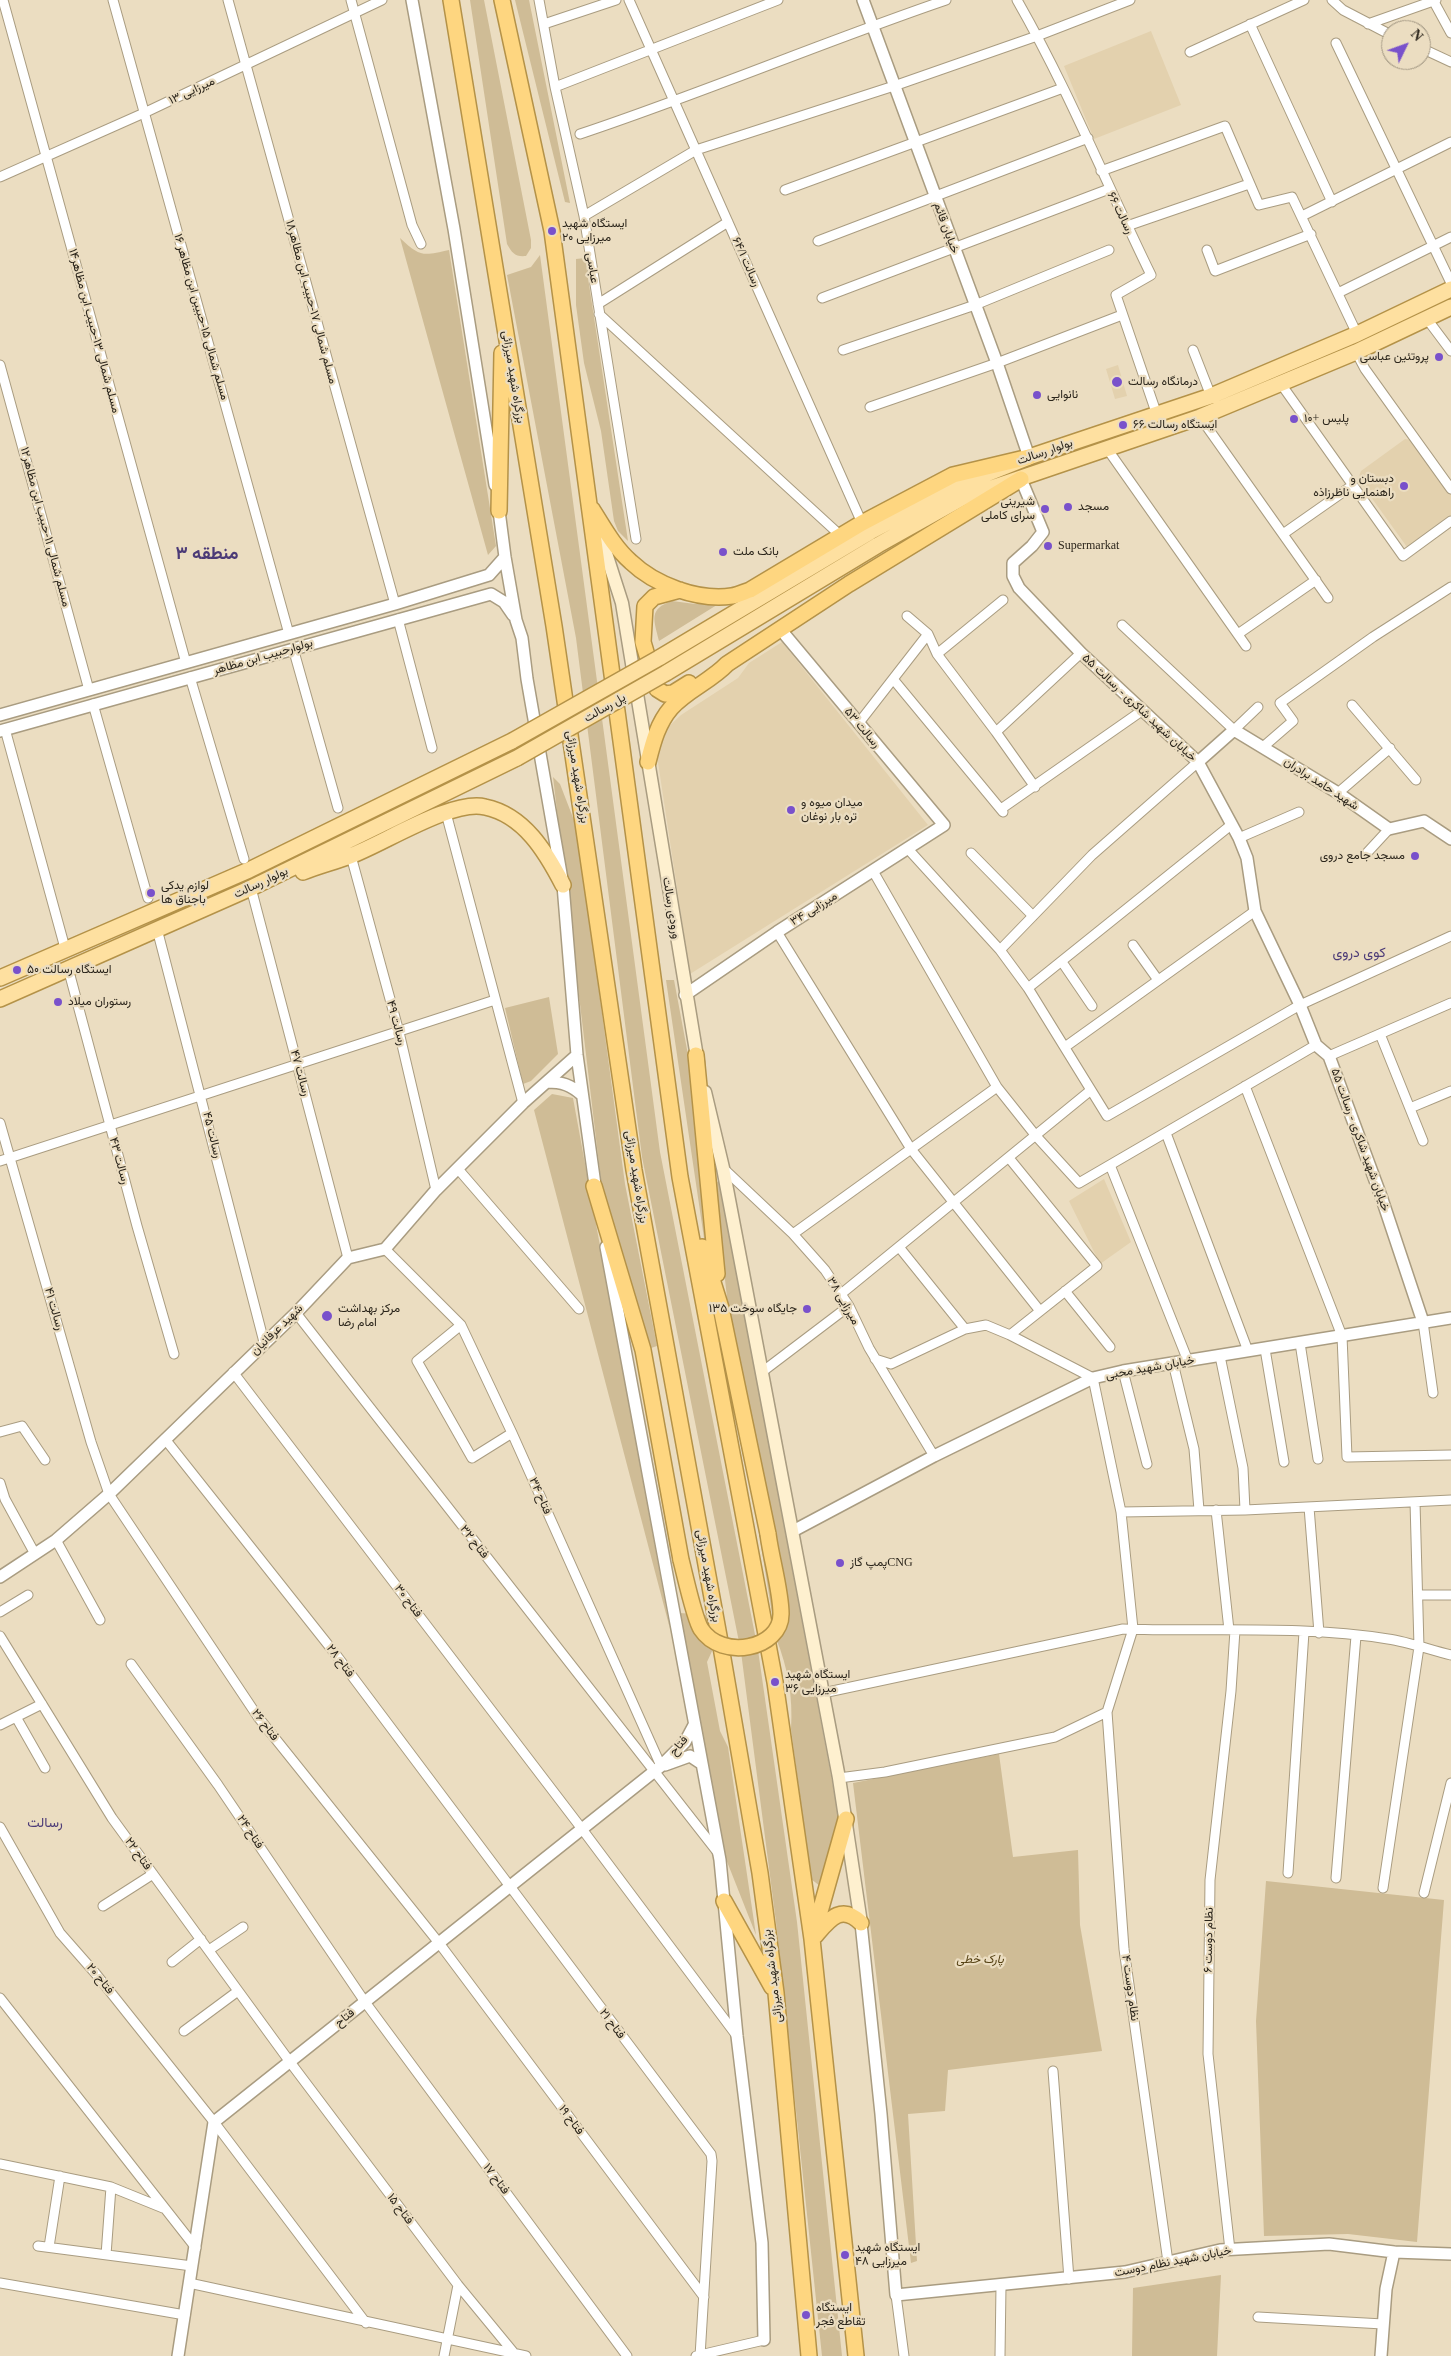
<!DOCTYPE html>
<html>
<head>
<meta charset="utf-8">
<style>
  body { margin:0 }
  #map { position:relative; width:1451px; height:2356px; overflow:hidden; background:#ebddc1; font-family:"Times New Roman",serif }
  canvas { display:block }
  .north { position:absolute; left:1381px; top:20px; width:50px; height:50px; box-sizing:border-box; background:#ebddc1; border:1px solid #9e937f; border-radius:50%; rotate:48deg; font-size:14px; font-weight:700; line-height:20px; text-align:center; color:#2b251b }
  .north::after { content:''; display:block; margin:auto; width:18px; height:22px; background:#7951cb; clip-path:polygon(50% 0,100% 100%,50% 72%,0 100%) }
</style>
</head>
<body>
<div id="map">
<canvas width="1451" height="2356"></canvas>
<div class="north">N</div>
</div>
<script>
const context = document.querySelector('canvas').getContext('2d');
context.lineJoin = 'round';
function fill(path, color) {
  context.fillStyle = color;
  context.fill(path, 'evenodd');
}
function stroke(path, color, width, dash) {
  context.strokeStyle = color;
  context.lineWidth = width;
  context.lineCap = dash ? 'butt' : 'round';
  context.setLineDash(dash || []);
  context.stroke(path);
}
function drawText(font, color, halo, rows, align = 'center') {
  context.font = font + ' "Times New Roman",Vazirmatn,serif';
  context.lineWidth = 4.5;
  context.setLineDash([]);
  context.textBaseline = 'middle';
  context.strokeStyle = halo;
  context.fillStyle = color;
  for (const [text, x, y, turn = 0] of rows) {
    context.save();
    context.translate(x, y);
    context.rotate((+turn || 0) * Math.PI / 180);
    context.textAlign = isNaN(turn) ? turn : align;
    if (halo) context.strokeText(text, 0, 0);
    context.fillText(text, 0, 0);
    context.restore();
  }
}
fill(new Path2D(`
  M1151 31 1181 105 1094 139 1064 66Z
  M1118 365 1127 396 1115 399 1106 369Z
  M1405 439 1412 440 1451 494V515L1407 547 1358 479 1361 471Z
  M782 642 928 825 690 974 656 749 665 730 681 715 738 678 749 663Z
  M1104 1179 1131 1242 1100 1264 1069 1201Z`), '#e3d1ae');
fill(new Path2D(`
  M470 0H484L531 240V248L526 256C515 257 512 253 507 244Z
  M515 0H529L570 203 565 202Z
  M400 238C420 257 423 256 449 250L496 546 488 555Z
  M540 255 660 1152 758 1650 797 1922 842 2356H822L776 1922 741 1652 642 1157 576 638 507 275 531 267Z
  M585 258 628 541 618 531 614 521 601 431 584 363 576 305V259Z
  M672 601 695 604 720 603 659 641C654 620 648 609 672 601Z
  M553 777 560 784 577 828 625 1184 657 1346 648 1349 602 1189Z
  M666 980H674L695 1092 711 1241 705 1245Z
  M549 997 558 1054 531 1081 523 1084 505 1008Z
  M552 1094 573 1098 670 1629 534 1110Z
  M719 1181 839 1818 820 1886 811 1879 791 1729C793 1697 788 1668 776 1638L742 1429 714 1183Z
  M680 1613 707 1615 713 1649 707 1662 720 1731 728 1747 756 1935 726 1859Z
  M999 1754 1013 1857 1078 1850 1080 1925 1102 2051 948 2070 945 2111 908 2114 917 2261 911 2263 853 1783Z
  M1266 1881 1444 1900 1417 2242 1348 2234 1264 2236 1256 2021Z
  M1221 2275 1217 2356H1132L1133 2288Z`), '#cfbc96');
const minor = new Path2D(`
  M3 0 186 663
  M113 0 289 634
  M228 0 395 604
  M351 0 412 225 421 244
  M539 0 555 87 584 216 636 539
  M629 0 862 523
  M1017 0C1068 89 1106 183 1151 275L1116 295 1157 415
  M1332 0 1343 10 1391 35
  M1433 0 1451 33
  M544 24 616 0
  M1250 24 1332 202
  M1368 24 1436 0
  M1336 43 1451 283
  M1421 48 1451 62
  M1190 52 1304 0
  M555 87 778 0
  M580 134C703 93 823 42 946 0
  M1101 171 1225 126 1259 205 1292 197 1357 334
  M0 177 144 113 382 0
  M785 190 1063 88
  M584 216 696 150 894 86 1037 36 1130 0
  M1302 216 1451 142
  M1127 226 1249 184
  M818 241 1088 138
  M1207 250 1215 271 1311 234
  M1338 293 1451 237
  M822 298 1109 189
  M598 304 728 222
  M599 314 841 536
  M1427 319 1451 351
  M843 350 975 305 1109 250
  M1193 350 1211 396
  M1356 352 1365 369 1451 489
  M0 365 89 690
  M1281 384 1403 556 1451 521
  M870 407 997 363 1122 315
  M1200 417 1328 598
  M1108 450 1246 646
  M1283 534 1353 485
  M907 616 928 634 937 654 996 732 1035 787
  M398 619 432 748
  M1122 625 1234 730 1258 707
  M1238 634 1316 580
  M293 648 338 808
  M937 654 1003 600
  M190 677 244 859
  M893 679 1003 812
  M93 704 148 898
  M1352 705 1416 780
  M858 724 928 634
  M5 729 65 948
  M996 732 1081 653
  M1263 747 1293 721 1280 703 1373 637 1451 587
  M1338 793 1390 748
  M1001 809 1143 710
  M446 813 523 1103
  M1239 838 1299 812
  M908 849 1000 950 1028 988 1107 1116 1300 1005 1451 936
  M971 853 1033 916
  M1365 855 1389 829
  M351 856 399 1032 436 1190
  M873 871 997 1087 1036 1136 1079 1183 1316 1045
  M251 888 348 1258
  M157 929 264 1342
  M777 932 911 1149 1040 1311
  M1133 945 1158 980
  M1000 950 1092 855 1198 762
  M1062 962 1092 1006
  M68 968 137 1226 174 1354
  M1028 988 1231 825
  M1380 1034 1423 1141
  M1065 1047 1255 911
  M1329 1056 1451 1003
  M1245 1086 1342 1336 1347 1457 1451 1455
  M1410 1108 1451 1091
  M0 1123 91 1442 109 1494 258 1717 439 1943 704 2297
  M1166 1133 1248 1351
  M1009 1158 1097 1266 1010 1335
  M0 1161 495 1000
  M1110 1165 1188 1361
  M723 1168 793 1234 825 1270 849 1306 869 1348 934 1456
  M458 1169 579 1309
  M793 1234 997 1087
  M899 1247 965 1329
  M385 1249 461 1325 512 1433 661 1766
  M1065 1291 1110 1347
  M841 1294 1091 1090
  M296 1313 719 1854
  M1423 1322 1433 1393
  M461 1325 417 1361 472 1458 512 1433
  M1300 1343 1318 1459
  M1265 1349 1284 1462
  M1220 1356 1243 1468 1245 1510
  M875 1359 891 1364 965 1329 986 1325 1010 1335 1093 1378 1121 1512 1133 1629 1107 1712 1124 1949 1168 2262
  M1173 1363 1194 1449 1199 1510
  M1123 1371 1147 1464
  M233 1372 582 1829 737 2036
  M762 1372 849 1306
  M0 1432 22 1426 45 1460
  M165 1439 337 1656 711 2154 712 2161 700 2356
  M0 1483 5 1499 35 1554
  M1309 1507 1319 1633
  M1216 1510 1229 1630
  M1121 1512 1245 1510 1451 1500
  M56 1540 100 1620
  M1418 1595H1451
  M0 1612 28 1595
  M0 1636 112 1818 290 2062 458 2285 514 2353
  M131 1664 218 1785 365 2002 627 2356
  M823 1693 1123 1629C1210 1632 1301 1625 1388 1639 1409 1642 1430 1650 1451 1655
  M16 1717 45 1768
  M0 1725 42 1704
  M839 1778 885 1772 1055 1737 1107 1712
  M0 1827 60 1933 96 1974 214 2122 366 2323
  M1288 1873 1304 1632
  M1336 1878 1356 1636
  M1383 1888 1419 1647 1415 1502
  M1424 1893 1451 1783
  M103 1906 153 1874
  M209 1950 243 1927
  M172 1962 201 1939
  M0 1998 196 2248
  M184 2031 238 1991
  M1053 2071 1069 2279
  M0 2164 111 2187 163 2208
  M38 2246 192 2266
  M49 2247 60 2176
  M1230 2250 1208 2054 1210 1880 1231 1691 1235 1630
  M106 2255 111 2187
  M0 2283 185 2315
  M189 2283 526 2356
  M896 2295 904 2356
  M1258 2317 1383 2324
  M444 2356 458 2285
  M696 2356 764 2340
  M1000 2356 1001 2286`);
const tertiary = new Path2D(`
  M412 0 454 229 495 485
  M863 0 997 363 1029 457
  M1021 479 1043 532 1032 546 1013 563V576L1019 588 1081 653 1198 762 1239 838 1247 858 1255 911 1300 1005 1316 1045 1329 1056 1382 1199 1423 1322
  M498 503 505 557 516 620 522 638 527 679 563 885 577 1055 596 1192
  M0 715 395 604 489 575 505 557
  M0 731 491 594 504 602 513 615
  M1198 762 1234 730 1338 793 1389 829 1424 821 1451 839
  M685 995 777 932 944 825 781 630
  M547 1082C562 1082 571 1085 582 1095
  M606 1247 720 1860 737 2036 762 2243 764 2340
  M793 1531 934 1456 1093 1378 1123 1371 1451 1318
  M0 1577 56 1540 109 1494 296 1313 348 1258 385 1249 436 1190 523 1103 577 1055
  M665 1765 690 1756 702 1764
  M861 1923 881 2114 896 2295 1125 2272 1220 2250 1329 2244 1394 2252 1451 2254
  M178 2356 214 2122 661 1766 685 1742 694 1725
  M1381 2356 1386 2289 1394 2252`);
const secondary = new Path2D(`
  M597 525 622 603 698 1063
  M705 1092 723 1168 839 1778 861 1923`);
const primary = new Path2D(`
  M659 658 870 532 956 486 1029 457 1211 396 1357 334 1451 289
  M666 673 878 545 962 498 1200 417 1356 352 1451 307
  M303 872C318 866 334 862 350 856 383 844 452 799 485 807 524 815 546 852 563 885
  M0 978 249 870 512 741
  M0 999 251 888 517 758`);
const trunk = new Path2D(`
  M451 0 554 626 634 1170 721 1647 760 1873 776 1993 809 2356
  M502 0 552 231 680 1177 775 1682 812 1939 856 2356
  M592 509C604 528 614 547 631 562 655 585 698 601 732 596 738 595 744 592 750 590L862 523 953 475 1029 457
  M499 511 502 353
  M680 590 654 597 645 606 643 642 657 689 665 694 673 693 689 683
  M648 762C653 742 658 723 671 708 687 690 711 681 727 664L849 584 1021 479
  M696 1055 717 1274
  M594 1186 643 1350 681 1560
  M702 1247 721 1308 768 1534
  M724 1901 772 1987
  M814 1933 846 1819
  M815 1936C829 1920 841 1903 861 1923`);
stroke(minor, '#a99c81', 11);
stroke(tertiary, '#a99c81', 14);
stroke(secondary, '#a99c81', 15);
stroke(primary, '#b49248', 18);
stroke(trunk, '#b49248', 18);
stroke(minor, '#fff', 9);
stroke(tertiary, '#fff', 11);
stroke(secondary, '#fef0cf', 12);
stroke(primary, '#fee0a0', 15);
stroke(trunk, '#fed680', 15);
const primaryBridge = new Path2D(`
  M512 741 659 658
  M517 758 666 673`);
const trunkBridge = new Path2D(`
  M681 1560C685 1575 694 1618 701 1629 722 1661 781 1649 781 1614 781 1591 771 1558 768 1534`);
stroke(primaryBridge, '#b49248', 18, []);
stroke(trunkBridge, '#b49248', 18, []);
stroke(primaryBridge, '#fee0a0', 15);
stroke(trunkBridge, '#fed680', 15);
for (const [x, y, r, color] of [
  [552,231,5,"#7951cb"],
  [1439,357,5,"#7951cb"],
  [1117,382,6,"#7951cb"],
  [1037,395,5,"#7951cb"],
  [1294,419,5,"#7951cb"],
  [1123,425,5,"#7951cb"],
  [1404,486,5,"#7951cb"],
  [1068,507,5,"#7951cb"],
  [1045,509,5,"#7951cb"],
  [1048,546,5,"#7951cb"],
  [723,552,5,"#7951cb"],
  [791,810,5,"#7951cb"],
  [1415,856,5,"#7951cb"],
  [151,893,5,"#7951cb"],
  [17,970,5,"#7951cb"],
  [58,1002,5,"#7951cb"],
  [807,1309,5,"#7951cb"],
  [327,1316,6,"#7951cb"],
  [840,1563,5,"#7951cb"],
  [775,1682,5,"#7951cb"],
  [845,2255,5,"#7951cb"],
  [806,2315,5,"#7951cb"]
]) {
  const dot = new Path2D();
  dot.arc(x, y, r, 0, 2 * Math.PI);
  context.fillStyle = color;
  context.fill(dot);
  stroke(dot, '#ebddc1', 2);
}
drawText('12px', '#2b251b', '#ebddc1', [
  ["میرزایی ۱۳",192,91,-25],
  ["رسالت ۶۶",1120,213,64],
  ["خیابان قائم",946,228,70],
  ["رسالت ۶۴/۱",746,262,66],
  ["عباسی",592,268,81],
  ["مسلم شمالی ۱۷-حبیب ابن مظاهر۱۸",311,302,75],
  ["مسلم شمالی ۱۵-حبیبن ابن مظاهر ۱۶",201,317,74],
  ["مسلم شمالی ۱۳-حبیب ابن مظاهر۱۴",94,331,75],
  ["بزرگراه شهید میرزائی",513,377,81],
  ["بولوار رسالت",1045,452,-19],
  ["مسلم شمالی ۱۱-حبیب ابن مظاهر۱۲",45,527,75],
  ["بولوارحبیب ابن مظاهر",263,657,-16],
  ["پل رسالت",605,708,-30],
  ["خیابان شهید شاکری - رسالت ۵۵",1139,708,43],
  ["رسالت ۵۳",862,728,50],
  ["بزرگراه شهید میرزائی",577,777,81],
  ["شهید حامد برادران",1321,784,33],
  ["بولوار رسالت",261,883,-25],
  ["ورودی رسالت",671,908,81],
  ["میرزایی ۳۴",814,909,-32],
  ["رسالت ۴۹",396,1023,75],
  ["رسالت ۴۷",300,1073,75],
  ["رسالت ۴۵",212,1135,76],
  ["خیابان شهید شاکری - رسالت ۵۵",1360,1140,70],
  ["رسالت ۴۳",119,1161,75],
  ["بزرگراه شهید میرزائی",636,1177,81],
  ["میرزایی ۳۸",843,1301,60],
  ["رسالت ۴۱",54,1309,74],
  ["شهید عرفانیان",277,1330,-44],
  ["خیابان شهید محبی",1150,1368,-10],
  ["فتاح ۳۴",540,1496,66],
  ["فتاح ۳۲",474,1542,52],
  ["بزرگراه شهید میرزائی",708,1576,80],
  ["فتاح ۳۰",408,1601,53],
  ["فتاح ۲۸",340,1661,53],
  ["فتاح ۲۶",265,1725,53],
  ["فتاح",679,1746,-50],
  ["فتاح ۲۴",250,1832,56],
  ["فتاح ۲۲",138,1854,54],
  ["نظام دوست ۶",1209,1940,-89],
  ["بزرگراه شهید میرزائی",773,1976,-97],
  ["فتاح ۲۰",100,1979,51],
  ["نظام دوست ۴",1130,1988,82],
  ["فتاح",345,2018,-39],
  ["فتاح ۲۱",612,2024,53],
  ["فتاح ۱۹",571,2120,53],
  ["فتاح ۱۷",496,2179,53],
  ["فتاح ۱۵",400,2209,53],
  ["خیابان شهید نظام دوست",1173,2262,-11]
]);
drawText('12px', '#2b251b', '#ebddc1', [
  ["ایستگاه شهید",562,224],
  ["میرزایی ۲۰",562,238],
  ["پروتئین عباسی",1429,357,"right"],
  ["درمانگاه رسالت",1128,382],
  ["نانوایی",1047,395],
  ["پلیس +۱۰",1304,419],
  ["ایستگاه رسالت ۶۶",1133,425],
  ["دبستان و",1394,479,"right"],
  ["راهنمایی ناظرزاذه",1394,493,"right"],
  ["شیرینی",1035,502,"right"],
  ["سرای کاملی",1035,516,"right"],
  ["مسجد",1078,507],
  ["Supermarkat",1058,546],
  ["بانک ملت",733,552],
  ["میدان میوه و",801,803],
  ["تره بار نوغان",801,817],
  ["مسجد جامع دروی",1405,856,"right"],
  ["لوازم یدکی",161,886],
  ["باجناق ها",161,900],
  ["ایستگاه رسالت ۵۰",27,970],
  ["رستوران میلاد",68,1002],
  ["مرکز بهداشت",338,1309],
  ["امام رضا",338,1323],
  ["جایگاه سوخت ۱۳۵",797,1309,"right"],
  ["پمپ گازCNG",850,1563],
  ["ایستگاه شهید",785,1675],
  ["میرزایی ۳۶",785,1689],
  ["ایستگاه شهید",855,2248],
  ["میرزایی ۴۸",855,2262],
  ["ایستگاه",816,2308],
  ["تقاطع فجر",816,2322]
], 'left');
drawText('italic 12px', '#544012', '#ebddc1', [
  ["پارک خطی",980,1960]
]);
drawText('14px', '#4c3b77', '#ebddc1', [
  ["کوی دروی",1359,953],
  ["رسالت",45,1823]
]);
drawText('bold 18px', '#4c3b77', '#ebddc1', [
  ["منطقه ۳",207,554]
]);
</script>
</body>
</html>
